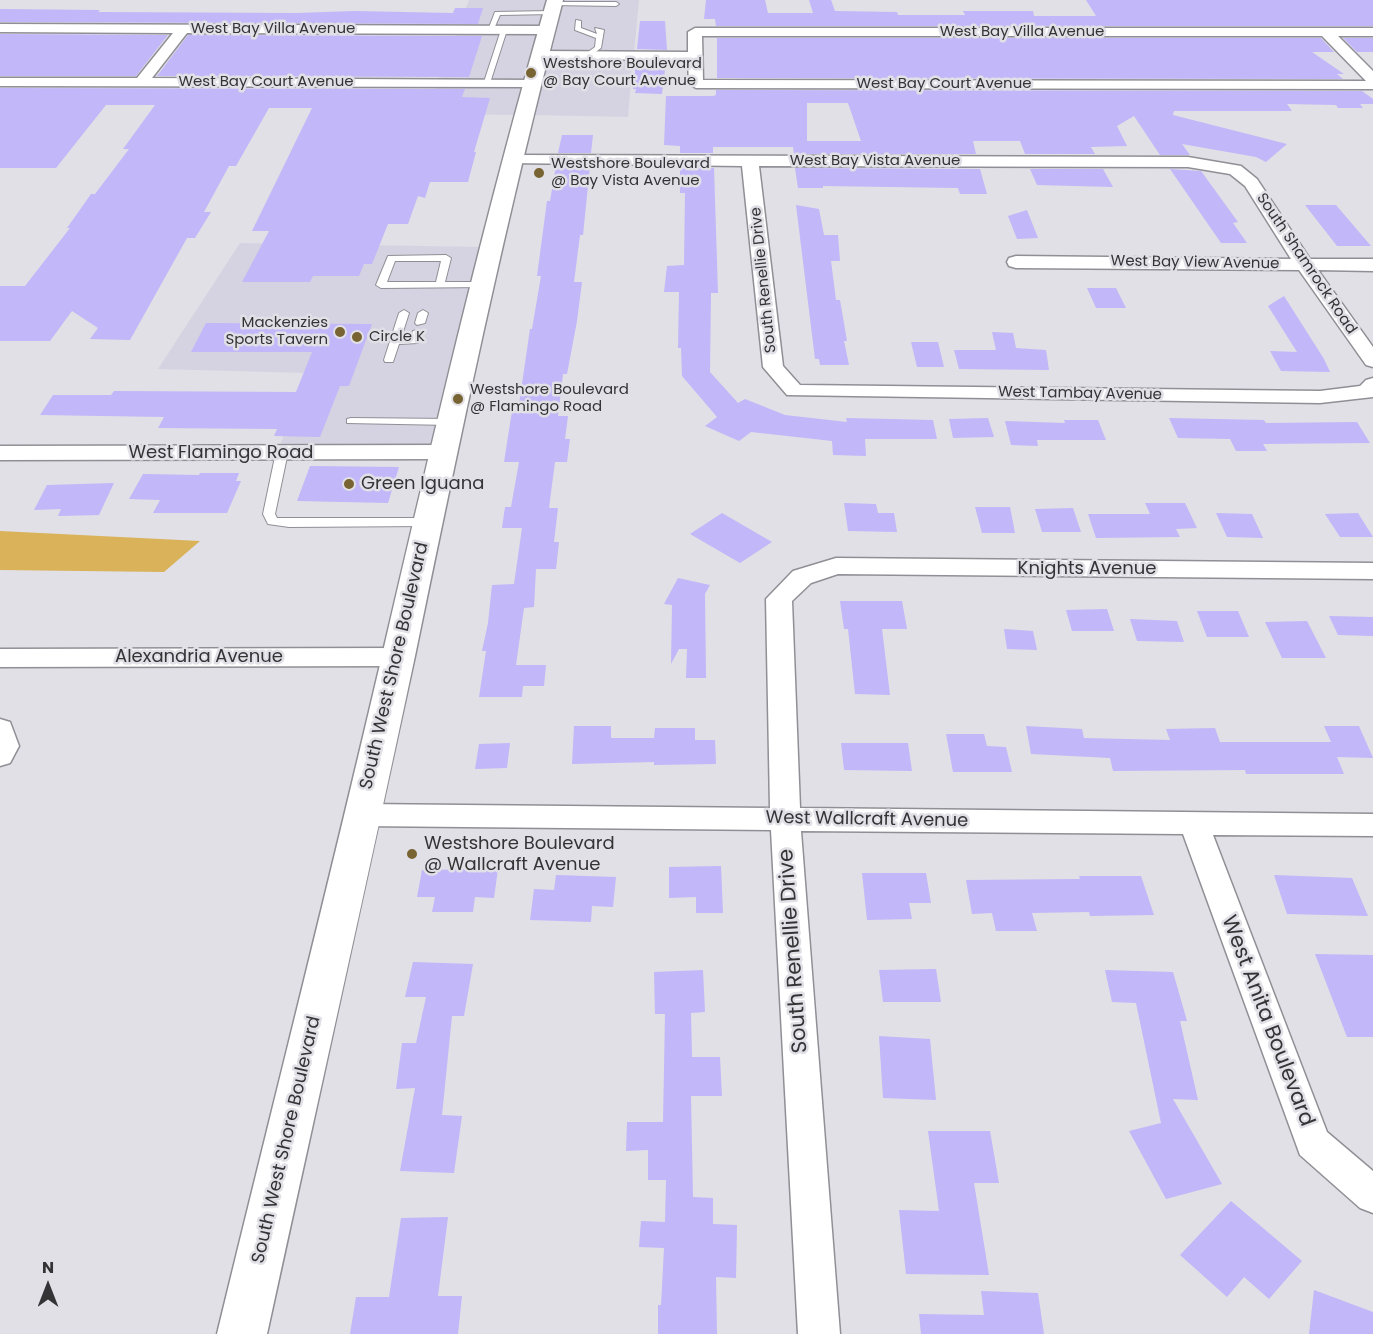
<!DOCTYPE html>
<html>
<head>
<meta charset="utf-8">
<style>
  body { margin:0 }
  #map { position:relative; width:1373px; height:1334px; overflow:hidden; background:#e0e0e6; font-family:Poppins,sans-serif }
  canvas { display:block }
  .north { position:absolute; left:18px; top:1256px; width:60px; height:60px; -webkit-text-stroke:4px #e0e0e6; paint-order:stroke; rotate:0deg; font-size:16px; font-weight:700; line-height:24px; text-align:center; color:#343436 }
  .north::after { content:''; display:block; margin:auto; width:21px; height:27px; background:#343436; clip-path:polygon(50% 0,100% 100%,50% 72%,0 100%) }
</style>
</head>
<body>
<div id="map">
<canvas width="1373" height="1334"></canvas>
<div class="north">N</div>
</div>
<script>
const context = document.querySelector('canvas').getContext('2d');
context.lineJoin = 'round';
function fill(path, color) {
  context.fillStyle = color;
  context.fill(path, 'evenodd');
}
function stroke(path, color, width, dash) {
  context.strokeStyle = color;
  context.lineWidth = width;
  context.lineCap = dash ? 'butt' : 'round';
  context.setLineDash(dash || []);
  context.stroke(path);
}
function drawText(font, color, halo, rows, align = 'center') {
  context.font = font + ' Poppins,sans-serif';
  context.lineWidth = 5;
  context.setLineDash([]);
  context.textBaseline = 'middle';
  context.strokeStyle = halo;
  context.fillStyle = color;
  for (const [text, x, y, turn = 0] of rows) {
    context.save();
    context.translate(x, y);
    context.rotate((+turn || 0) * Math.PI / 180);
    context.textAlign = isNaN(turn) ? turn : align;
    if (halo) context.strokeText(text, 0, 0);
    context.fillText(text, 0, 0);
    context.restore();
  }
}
fill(new Path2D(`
  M469 0H549L540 28 459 27Z
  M561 0H639L634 53H548Z
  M457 32 539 33 526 80H438Z
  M547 58H633L628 117 532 115Z
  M436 86H524L518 115 425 114Z
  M240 243 484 247 433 445 280 446 306 373 158 369Z`), '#d5d3e1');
fill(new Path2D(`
  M0 531 200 541 164 572 0 570Z`), '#d9b259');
fill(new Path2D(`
  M706 0H765L768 13H813L809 0H831L835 11 897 12 898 15H965L963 11H1033L1034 16H1096L1086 0H1373V26H716L715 19H704Z
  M455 8H483L478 24 0 22V9L100 10 98 12 296 13 354 11 453 13Z
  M640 21H665L667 50 637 49Z
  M0 34 168 35 136 76H0Z
  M188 35 482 36 469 77 157 76Z
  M717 38H1321L1334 52H1312L1344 74H1337L1343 79 717 78Z
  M1343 38H1373V52H1357Z
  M636 62H666L662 94 635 93 636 89H633Z
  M0 88 465 89 462 97 490 98 474 152H476L468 182H430L425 198 418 196 408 224H388L372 264H364L359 276H313L310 282H242L269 231H252L312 108H269L236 166H229L204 212H211L195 238H187L130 340 90 339 98 328 72 311 50 341H0V286H25L70 228H67L91 194H95L129 149H123L155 105H106L56 168H0Z
  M716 90 1362 91 1373 99V104H1360L1363 108H1338L1336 105 1287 104 1292 111H1174L1173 115 1287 144 1266 162 1256 157 1182 144 1190 155H1160L1134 116 1117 126 1127 146 1091 147 1095 154H1025L1020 141H973L976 154H794L793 147H713V153H680V146L664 145 666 96H713L716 95ZM807 103H848L861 141H807Z
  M562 135H593L591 153H558Z
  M556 166H590L583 235H580L574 282H582L577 321 567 374H563L558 416H568L565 439H570L567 462H555L549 508H558L554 542H559L556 569H536L534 607 524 608 516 665H546L544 686H523L522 697H479L486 651H482L488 623 492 585 514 584 522 528H502L505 507H511L519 462H504L512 411H518L530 329H532L541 276H537L547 201H550Z
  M680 167 714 168 718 293H711L710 372 738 403 745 399 785 415 847 422 846 418 933 420 937 439H865L866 456 833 455 832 441 751 432 739 441 705 426 717 417 682 376 681 348H678L679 292H664L667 266 684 265 685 193H680Z
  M795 168 980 169 987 194H960L958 188 823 186V188H798Z
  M1030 169H1103L1113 187 1037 185Z
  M1170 169 1201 171 1238 222 1233 223 1247 243H1221Z
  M796 205 819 209 824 235H838L840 261H831L836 300H840L847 341H844L849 365H820L819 359H815Z
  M1305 205H1336L1371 246H1337Z
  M1027 210 1038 238 1017 239 1008 216Z
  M1087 288H1116L1126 308H1096Z
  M1284 296 1324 359 1330 372 1281 371 1270 351 1297 352 1268 306Z
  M206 323 372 324 349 386H340L320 437 274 436 277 429 158 428 164 417 40 415 53 395H111L114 391 296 392 312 352H191Z
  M992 332 1013 333 1016 348 1046 350 1049 370 959 369 954 350H996Z
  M911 342H938L944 367H917Z
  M988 418 994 437 953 438 949 419Z
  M1169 418 1264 420 1266 423 1357 422 1370 443 1263 444 1267 451H1236L1230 439 1178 438Z
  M1064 420H1098L1106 440H1037L1038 446 1011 445 1005 421 1065 423Z
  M310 466 399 467 388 503 297 501Z
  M200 473H239L236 481H241L227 513H153L160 500 129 499 143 474 199 475Z
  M114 483 99 515 58 516 61 509 34 510 47 485Z
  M844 503 876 504 878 513H894L897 532 848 531Z
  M1145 503H1185L1197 528 1176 529 1180 537 1096 538 1088 514H1150Z
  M975 507H1010L1015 533H982Z
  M1073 508 1081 532H1042L1035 509Z
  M722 513 772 542 740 563 690 534Z
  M1216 513 1252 514 1263 538 1227 537Z
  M1358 513 1373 537H1340L1325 514Z
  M678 578 710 585 705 594 706 678H686L687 649H679L671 664 672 605 664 604Z
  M840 601H902L907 629H882L890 695 855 694 848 629H844Z
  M1107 609 1114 631H1072L1066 610Z
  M1197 611H1238L1249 637H1207Z
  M1329 616 1373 617V636L1338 635Z
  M1130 619 1177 621 1184 642 1137 641Z
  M1307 621 1326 658H1282L1265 622Z
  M1004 629 1033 631 1037 650 1007 649Z
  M574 726H611V738H654L655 728H695V740H715L716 764 654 765V762L572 764Z
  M1026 726 1082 729 1084 738 1170 740 1166 729 1215 728 1220 742H1331L1324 726H1359L1373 758 1337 757 1344 774H1246L1245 770 1113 771 1110 758 1031 754Z
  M946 734H984L987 746 1006 747 1012 772H953Z
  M510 743 507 768 475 769 479 744Z
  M841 743H908L912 771 844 770Z
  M721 866 723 913H696V897L669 898V867Z
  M498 869 494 898 475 897 473 912H432L435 897H417L422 870Z
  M862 873H926L931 903H909L912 919 867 920Z
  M556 875 616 877 613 907 592 906 591 922 530 920 534 889 554 890Z
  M1274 875 1352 878 1368 916 1287 914Z
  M1079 876H1141L1154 915 1090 916 1089 912 1032 913 1037 931H996L992 913 972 914 966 880 1080 879Z
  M1315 954 1373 955V1037H1347Z
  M413 962 473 964 464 1016H452L442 1115 462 1116 454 1173 400 1171 415 1088 396 1089 402 1043H416L426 997H405Z
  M936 969 941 1002H883L879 970Z
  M703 970 705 1012 691 1013 692 1057H720L722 1096H691L693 1197 713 1198V1224L737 1225 736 1278 716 1277 717 1334H658V1305H661L664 1248 639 1247 641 1221 665 1222 666 1180H648V1150L626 1151 627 1122H663L665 1014H655L654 972Z
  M1105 970 1173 972 1187 1021H1180L1198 1100 1173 1099 1222 1184 1166 1199 1129 1131 1161 1123 1136 1003 1112 1002Z
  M879 1036 930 1039 936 1100 883 1098Z
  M928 1131H990L999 1183H974L989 1275 906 1274 899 1210 939 1211Z
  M1231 1201 1302 1261 1269 1299 1244 1277 1227 1297 1180 1255Z
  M448 1217 438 1296H462L458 1334H350L356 1297H389L401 1218Z
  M1314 1290 1373 1312V1334H1309Z
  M981 1291 1038 1293 1044 1334H921L919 1314 984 1315Z`), '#c1b7f9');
const lane = new Path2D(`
  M553 2H616L619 4 616 6 551 5Z
  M551 11 553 14 500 15 493 31 488 30 495 12Z
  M576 20 581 21V28L597 34 595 28 604 30 601 48 590 56 584 55 595 47 596 38 575 30Z
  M504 28 507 30 490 83 483 85 501 30Z
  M446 255 451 258 445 282H484L489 285 487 287 381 288 376 285 388 256ZM395 261H441L436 282H387Z
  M404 310 409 313 401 338H410L413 331 417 330 422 333 418 343 399 344 393 362H385L384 360 399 313Z
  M423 310 428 313 425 323 417 325 415 323 418 313Z
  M351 418 450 419 455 422 450 425 347 423V419Z
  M282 449 288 452 275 514 277 518H427L433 522 427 526 289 527 268 524 263 514 276 452Z`);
const street = new Path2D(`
  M0 24 546 26 553 30 546 34 187 33 152 78 537 80 539 83 537 86 532 87 0 86V78H137L173 33 0 32Z
  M695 28H1373V36H1338L1373 71V89L696 88 689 84 688 60 541 59 534 55 541 51 688 52V32ZM702 36H1322L1366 81 703 80Z
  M515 155 1188 157 1241 166 1257 179 1310 259H1373V271L1318 270 1373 347V367L1366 365 1299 270 1016 268 1009 266 1007 262 1009 258 1016 256 1291 259 1245 186 1230 174 1188 167 759 166 783 366 800 385 1320 391 1360 386 1366 380 1373 378V397L1320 403 787 395 763 367 742 166 509 163 507 160Z
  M442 445 450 447 453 452 450 457 442 459 0 460V446Z
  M836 558 1373 563V579L838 574 811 583 792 601 800 808 1373 814V836L1213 835 1327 1132 1373 1171V1213L1360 1208 1300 1155 1183 834 801 831 840 1334H798L771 830 362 826 351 823 347 815 351 807 362 804 770 808 766 599 793 571Z
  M398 648 407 651 411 657 407 663 398 666 0 667V649Z
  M0 719 10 722 19 746 10 763 0 766Z`);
const secondary = new Path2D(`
  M547 0H563C506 217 460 437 415 656 367 883 316 1108 267 1334H217C272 1108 329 883 382 656 433 437 484 217 547 0Z`);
stroke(lane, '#908f95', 2);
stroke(street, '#908f95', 3);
stroke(secondary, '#908f95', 3);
fill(lane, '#fff');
fill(street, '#fff');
fill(secondary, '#fff');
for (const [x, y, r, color] of [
  [531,73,6,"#786332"],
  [539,173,6,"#786332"],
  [340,332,6,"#786332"],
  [357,337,6,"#786332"],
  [458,399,6,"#786332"],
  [349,484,6,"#786332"],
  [412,854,6,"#786332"]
]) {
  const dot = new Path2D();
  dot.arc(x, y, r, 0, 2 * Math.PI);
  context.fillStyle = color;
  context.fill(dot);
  stroke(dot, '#e0e0e6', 2);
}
drawText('15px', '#343436', '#e0e0e6', [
  ["West Bay Villa Avenue",273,29],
  ["West Bay Villa Avenue",1022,32],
  ["West Bay Court Avenue",266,82],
  ["West Bay Court Avenue",944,84],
  ["West Bay Vista Avenue",875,161],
  ["West Bay View Avenue",1195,263,1],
  ["South Shamrock Road",1306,264,56],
  ["South Renellie Drive",764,280,-96],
  ["West Tambay Avenue",1080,394,1]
]);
drawText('15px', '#343436', '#e0e0e6', [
  ["Westshore Boulevard",543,64],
  ["@ Bay Court Avenue",543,81],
  ["Westshore Boulevard",551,164],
  ["@ Bay Vista Avenue",551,181],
  ["Mackenzies",328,323,"right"],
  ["Sports Tavern",328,340,"right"],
  ["Circle K",369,337],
  ["Westshore Boulevard",470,390],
  ["@ Flamingo Road",470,407]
], 'left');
drawText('18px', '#343436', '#e0e0e6', [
  ["West Flamingo Road",221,453],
  ["Knights Avenue",1087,569],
  ["Alexandria Avenue",199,657],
  ["South West Shore Boulevard",395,666,-77],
  ["West Wallcraft Avenue",867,820,1],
  ["South West Shore Boulevard",287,1140,-77]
]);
drawText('18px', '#343436', '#e0e0e6', [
  ["Green Iguana",361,484],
  ["Westshore Boulevard",424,844],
  ["@ Wallcraft Avenue",424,865]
], 'left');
drawText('21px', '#343436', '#e0e0e6', [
  ["South Renellie Drive",794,951,-94],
  ["West Anita Boulevard",1267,1021,69]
]);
</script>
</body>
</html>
